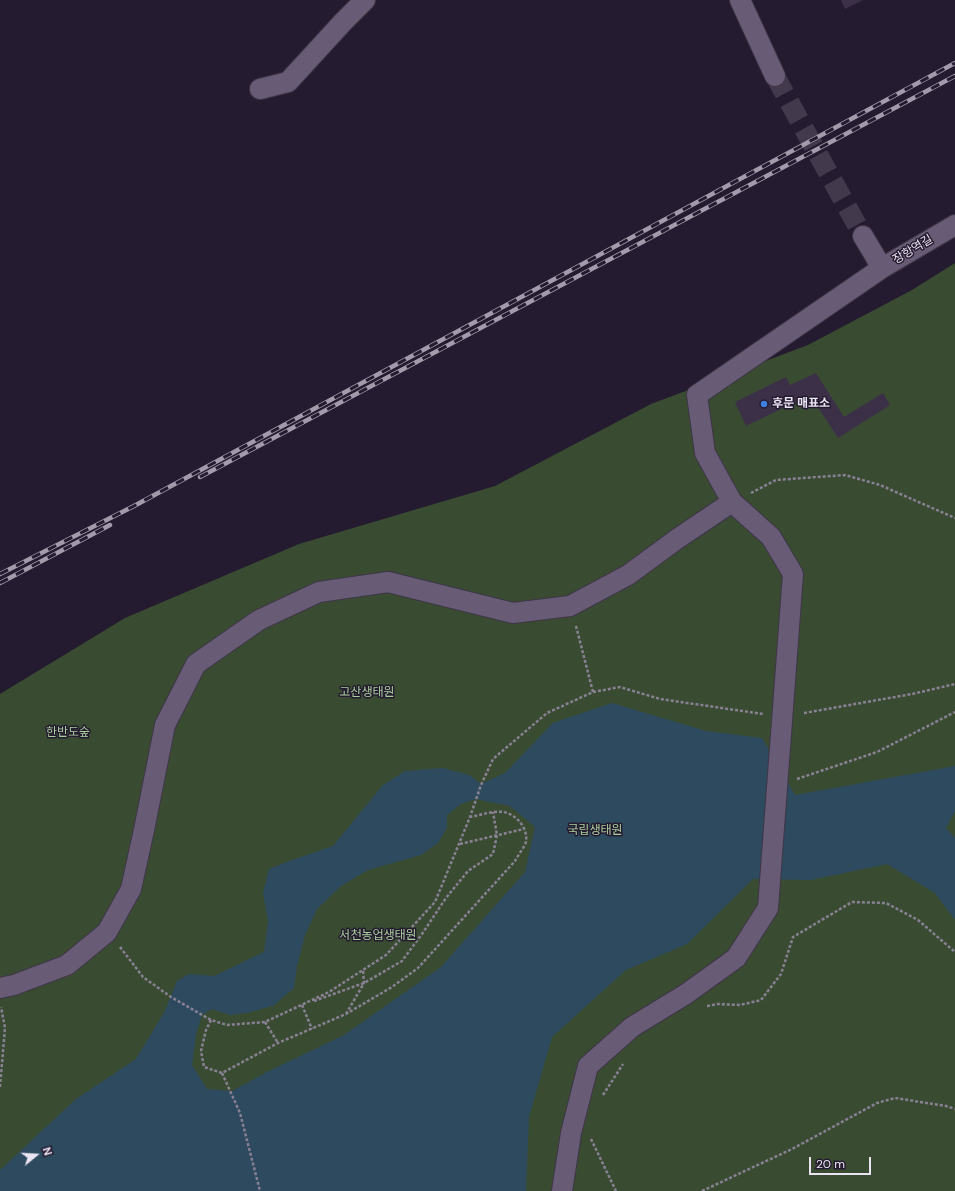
<!DOCTYPE html>
<html>
<head>
<meta charset="utf-8">
<style>
  body { margin:0 }
  #map { position:relative; width:955px; height:1191px; overflow:hidden; background:#251b30; font-family:"DM Sans",sans-serif }
  canvas { display:block }
  .north { position:absolute; left:16px; top:1135px; width:40px; height:40px; -webkit-text-stroke:3px #251b30; paint-order:stroke; rotate:72deg; font-size:11px; font-weight:700; line-height:16px; text-align:center; color:#ebe4f3 }
  .north::after { content:''; display:block; margin:auto; width:14px; height:18px; background:#ebe4f3; clip-path:polygon(50% 0,100% 100%,50% 72%,0 100%) }
  .scale { position:absolute; left:809px; top:1157px; width:62px; height:18px; box-sizing:border-box; border:2px solid #ebe4f3; border-top:0; padding-left:5px; font-size:12px; line-height:14px; white-space:nowrap; color:#ebe4f3; -webkit-text-stroke:3px #251b30; paint-order:stroke }
</style>
</head>
<body>
<div id="map">
<canvas width="955" height="1191"></canvas>
<div class="north">N</div>
<div class="scale">20 m</div>
</div>
<script>
const context = document.querySelector('canvas').getContext('2d');
context.lineJoin = 'round';
function fill(path, color) {
  context.fillStyle = color;
  context.fill(path, 'evenodd');
}
function stroke(path, color, width, dash) {
  context.strokeStyle = color;
  context.lineWidth = width;
  context.lineCap = dash ? 'butt' : 'round';
  context.setLineDash(dash || []);
  context.stroke(path);
}
function drawText(font, color, halo, rows, align = 'center') {
  context.font = font + ' "DM Sans","Noto Sans KR",sans-serif';
  context.lineWidth = 3;
  context.setLineDash([]);
  context.textBaseline = 'middle';
  context.strokeStyle = halo;
  context.fillStyle = color;
  for (const [text, x, y, turn = 0] of rows) {
    context.save();
    context.translate(x, y);
    context.rotate((+turn || 0) * Math.PI / 180);
    context.textAlign = isNaN(turn) ? turn : align;
    if (halo) context.strokeText(text, 0, 0);
    context.fillText(text, 0, 0);
    context.restore();
  }
}
fill(new Path2D(`
  M955 263V1191H0V694L125 618 299 544 495 486 651 404 808 345 912 290Z`), '#394c32');
fill(new Path2D(`
  M612 703 706 731 762 738 795 795 955 766V811L946 828 955 838V920L935 893 887 864 811 880 753 879 687 944 626 970 552 1037 529 1117 526 1191H0V1170L76 1099 136 1059 165 1011 177 981 189 974 214 976 264 952 268 921 263 893 269 869 295 859 333 846 383 785 405 771 443 768 469 775 481 784 505 773 553 723ZM476 799 510 806 535 827 525 872 441 967 344 1035 269 1071 232 1091 207 1089 192 1065 196 1034 202 1015 212 1009 230 1015 247 1013 273 1006 294 988 297 966 305 935 317 909 341 886 368 870 421 855 438 843 447 828V815L461 804Z`), '#2d4a5f');
fill(new Path2D(`
  M841 0H863L845 9Z
  M816 373 844 417 883 393 890 405 838 438 810 395 746 426 735 402 786 377 790 385Z`), '#3c3048');
stroke(new Path2D(`
  M775 76 863 236`), '#43394d', 20, [20, 10]);
const street = new Path2D(`
  M740 0 775 76
  M260 89 288 82 343 22 365 0
  M863 236 882 268 955 225
  M0 988 14 985 67 965 107 932 131 889 144 830 165 725 196 664 259 620 319 592 388 582 513 613 570 606 628 575 677 539 732 502 705 453 697 395 882 268
  M562 1191 571 1133 588 1066 632 1027 686 994 736 958 768 908 793 574 771 537 732 502`);
stroke(street, '#3f3648', 22);
stroke(new Path2D(`
  M751 493 776 480 845 475 880 485 955 518
  M576 626 593 692
  M804 713 912 694 955 684
  M797 779 877 752 955 712
  M460 844 524 829
  M120 947 143 977 171 997 211 1020 227 1025 265 1022 329 992 386 955 435 902 470 817 481 785 493 759 547 713 593 692 620 687 660 699 763 714
  M314 1001 364 983 402 961 422 934 446 898 468 871 493 854 497 835 493 812
  M302 1005 312 1029
  M707 1006 718 1004 740 1005 761 1000 781 974 793 937 852 902 886 903 918 920 955 952
  M346 1014 364 983 363 970
  M211 1020 206 1030 201 1051 204 1067 222 1073 278 1043 346 1014 392 987 418 968 515 861C518 855 524 848 526 842 528 830 519 817 507 813 496 809 482 815 470 817
  M265 1022 278 1043
  M222 1073 240 1113 260 1191
  M0 1087 5 1028 1 1007
  M603 1095 623 1064
  M591 1139 616 1191
  M702 1191 792 1149 877 1103 895 1098 946 1106 955 1109`), '#898193', 2.5, [3, 2]);
stroke(street, '#685b75', 20);
const rail = new Path2D(`
  M200 477 955 76
  M0 574 134 506 955 63
  M0 583 110 525`);
stroke(rail, '#a39bac', 4.5);
stroke(rail, '#251b30', 3, [9]);
for (const [x, y, r, color] of [
  [764,404,4,"#3f7fe0"]
]) {
  const dot = new Path2D();
  dot.arc(x, y, r, 0, 2 * Math.PI);
  context.fillStyle = color;
  context.fill(dot);
  stroke(dot, '#251b30', 1.5);
}
drawText('12px', '#ebe4f3', '#251b30', [
  ["장항역길",913,250,-31]
]);
drawText('bold 12px', '#ebe4f3', '#251b30', [
  ["후문 매표소",772,404]
], 'left');
drawText('12px', '#a9ce9c', '#251b30', [
  ["고산생태원",367,693],
  ["한반도숲",68,733],
  ["국립생태원",595,831],
  ["서천농업생태원",378,936]
]);
</script>
</body>
</html>
